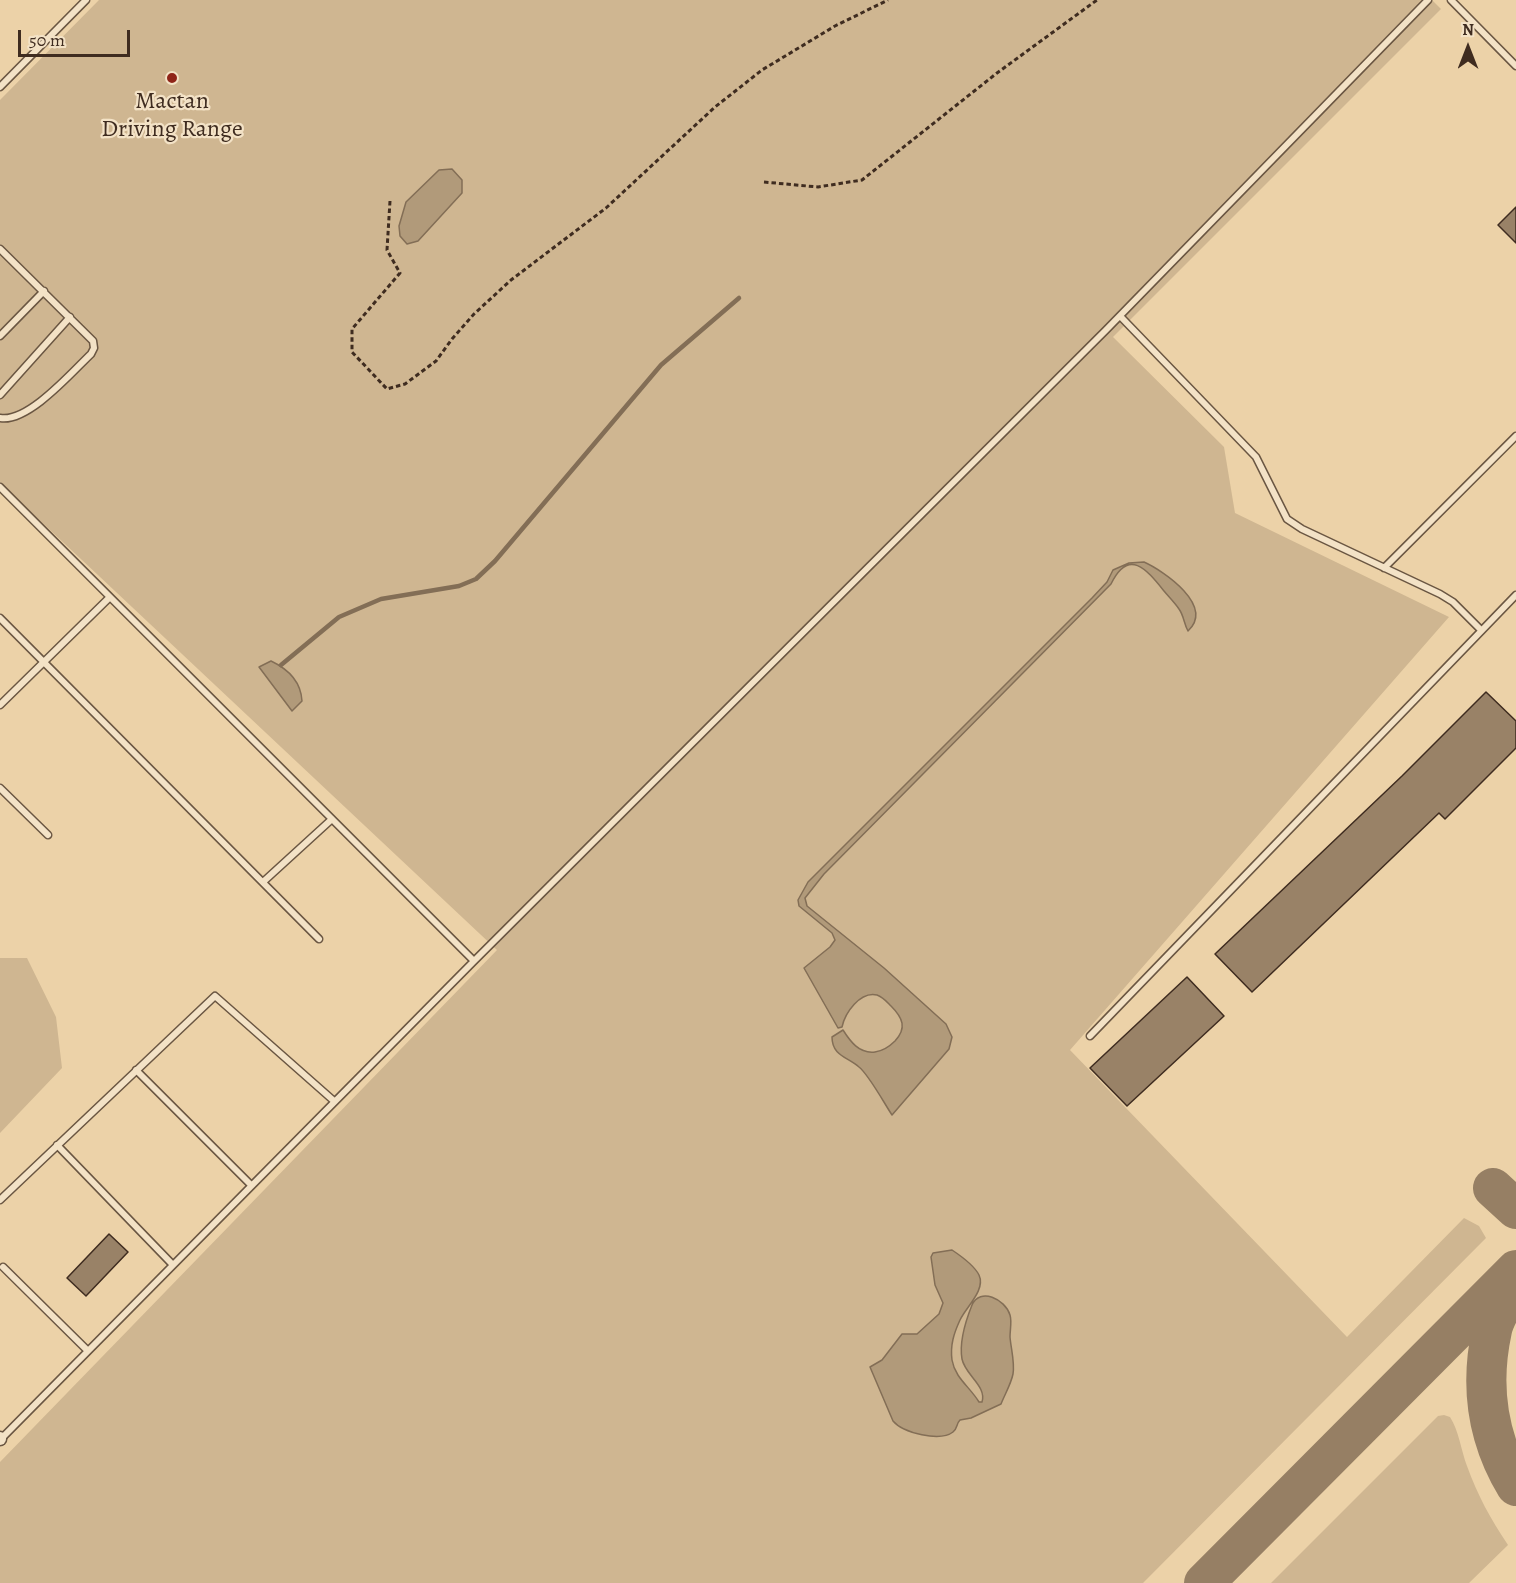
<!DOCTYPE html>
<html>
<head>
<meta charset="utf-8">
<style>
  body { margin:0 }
  #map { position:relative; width:1516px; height:1583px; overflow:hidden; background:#ecd2a8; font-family:Alegreya,serif }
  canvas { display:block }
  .north { position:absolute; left:1438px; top:18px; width:60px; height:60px; -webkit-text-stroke:4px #f3e2c6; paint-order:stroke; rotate:0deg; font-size:16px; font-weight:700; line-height:24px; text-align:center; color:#3f2c20 }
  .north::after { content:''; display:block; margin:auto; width:21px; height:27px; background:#3f2c20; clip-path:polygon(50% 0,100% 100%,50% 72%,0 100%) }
  .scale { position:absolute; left:18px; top:30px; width:112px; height:27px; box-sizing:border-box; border:3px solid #3f2c20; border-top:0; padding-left:8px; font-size:18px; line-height:21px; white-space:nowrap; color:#3f2c20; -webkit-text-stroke:4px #f3e2c6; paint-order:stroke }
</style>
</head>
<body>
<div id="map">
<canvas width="1516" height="1583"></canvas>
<div class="north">N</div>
<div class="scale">50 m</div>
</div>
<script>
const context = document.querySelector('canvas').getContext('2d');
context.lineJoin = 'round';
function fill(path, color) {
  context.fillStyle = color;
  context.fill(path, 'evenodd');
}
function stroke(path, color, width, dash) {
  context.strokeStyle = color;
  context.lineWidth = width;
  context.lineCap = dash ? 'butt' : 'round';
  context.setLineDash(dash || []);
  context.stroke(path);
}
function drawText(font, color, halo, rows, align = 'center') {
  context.font = font + ' Alegreya,serif';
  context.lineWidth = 4.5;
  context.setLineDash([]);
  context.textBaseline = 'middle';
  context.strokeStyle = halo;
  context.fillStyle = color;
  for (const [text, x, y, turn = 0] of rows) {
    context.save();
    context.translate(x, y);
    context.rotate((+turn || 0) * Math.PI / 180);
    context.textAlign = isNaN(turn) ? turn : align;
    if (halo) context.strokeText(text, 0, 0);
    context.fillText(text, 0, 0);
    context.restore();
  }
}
fill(new Path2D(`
  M99 0H1432L1441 9 1113 337 1224 447 1235 513 1449 617 1070 1050 1347 1337 1464 1218 1479 1226 1486 1238 1143 1583H0V1462L497 950 0 483V100Z
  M0 958H27L56 1017 62 1068 0 1133Z
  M1444 1415 1450 1417C1459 1431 1461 1450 1467 1466 1478 1496 1490 1518 1508 1545L1469 1583H1271L1438 1416Z`), '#cfb691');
const water = new Path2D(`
  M452 169 462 180V193L418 241 407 244 400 236 399 226 406 202 439 170Z
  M1144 562C1164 571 1215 606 1188 631 1184 624 1184 616 1179 609 1175 603 1169 597 1164 591 1147 570 1129 547 1111 584L824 874 805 898 807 906 884 968 946 1024 952 1037 949 1049 892 1115C884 1103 869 1075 859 1067 848 1057 832 1056 832 1037L843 1030C850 1041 859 1054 875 1052 882 1051 889 1047 895 1041 907 1028 903 1018 891 1006 887 1002 883 997 877 995 860 991 845 1013 842 1027L838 1028 804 968 830 947 835 940 832 933 799 906 798 900 808 882 1092 598 1107 582 1113 570 1129 563Z
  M271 661C288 669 301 682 302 701L292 711 259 667Z
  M952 1250C961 1256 974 1265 979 1275 986 1290 966 1307 960 1320 954 1333 950 1345 952 1360 955 1378 970 1387 979 1402H982C987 1386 965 1375 962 1359 959 1342 966 1320 972 1305 980 1287 1005 1299 1010 1315 1012 1321 1010 1330 1010 1337 1011 1349 1015 1363 1013 1374 1011 1384 1005 1394 1001 1404L971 1418 960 1420C956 1424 958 1428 953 1432 940 1442 903 1433 893 1421L870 1367 882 1360 902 1334H917L939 1314 943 1303 935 1285 931 1257 933 1253Z`);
fill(water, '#b19a7a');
stroke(water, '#836e56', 1.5);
stroke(new Path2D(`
  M281 665 339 617 381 599 459 586 476 579 495 561 661 365 739 298`), '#836e56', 4.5);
stroke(new Path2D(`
  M1493 1188 1516 1209
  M1514 1285C1507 1299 1495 1315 1492 1330 1480 1385 1487 1438 1516 1486
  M1204 1583 1516 1270`), '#967f64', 40);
const building = new Path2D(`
  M1516 207V243L1498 225Z
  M1486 692 1516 721V748L1445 819 1439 813 1252 992 1215 954 1402 776Z
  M1187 977 1224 1016 1127 1106 1090 1068Z
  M109 1234 128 1252 86 1296 67 1278Z`);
fill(building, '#998267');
stroke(building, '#3f2c20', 1.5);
const lane = new Path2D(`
  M1451 0 1516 66
  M0 87 86 0
  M0 249 93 341 94 348 91 354C72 372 28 423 0 418
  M1120 316 1256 457 1287 519 1302 529 1440 594 1453 602 1481 630
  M0 336 44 291
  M0 395 70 317
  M0 487 474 961
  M1384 568 1516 436
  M0 618 319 939
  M0 705 110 597
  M0 788 48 835
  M263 882 332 819
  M1090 1036 1516 595
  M136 1070 251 1185
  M57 1145 173 1265
  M0 1200 215 996 334 1101
  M3 1267 88 1351
  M1 1439 474 961 1106 330 1428 0`);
const street = new Path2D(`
  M0 1438V1439`);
stroke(lane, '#6a5642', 9);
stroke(street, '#6a5642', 15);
stroke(new Path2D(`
  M764 182 818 187 862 180 997 73 1097 0
  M390 201 387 250 400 273 352 329V352L387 389 405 384 436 361 452 339 474 314 511 280 606 208 715 107 762 70 835 26 888 0`), '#3f2c20', 3, [4.5, 3]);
stroke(lane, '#f3e2c6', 6);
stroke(street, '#f3e2c6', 12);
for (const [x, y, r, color] of [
  [172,78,6,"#8f2418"]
]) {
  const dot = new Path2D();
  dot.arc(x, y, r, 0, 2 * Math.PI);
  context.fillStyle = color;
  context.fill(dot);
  stroke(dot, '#f3e2c6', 2);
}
drawText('24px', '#3f2c20', '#f3e2c6', [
  ["Mactan",172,102],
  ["Driving Range",172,130]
]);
</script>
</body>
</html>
